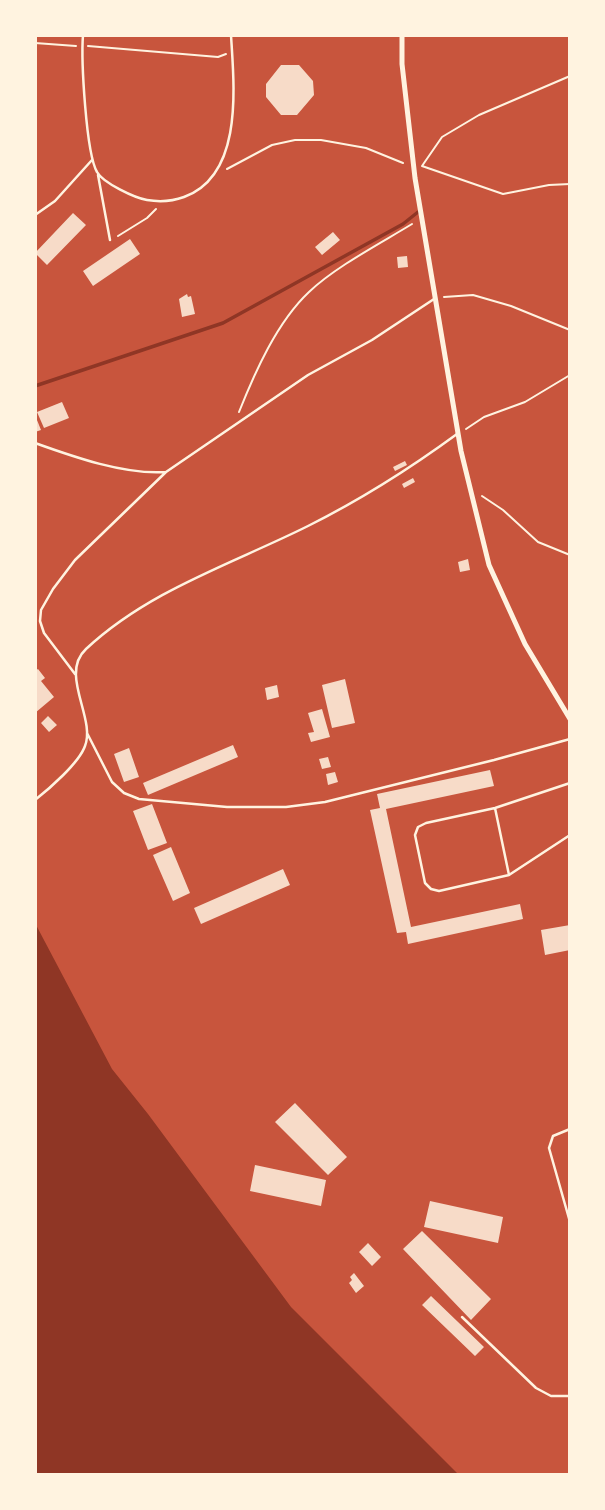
<!DOCTYPE html>
<html>
<head>
<meta charset="utf-8">
<style>
  body { margin:0 }
  #map { position:relative; width:605px; height:1510px; overflow:hidden; background:#c8553d; font-family:"DejaVu Sans",sans-serif }
  canvas { display:block }
  .frame { position:absolute; inset:0; border:37px solid #fff3e0; pointer-events:none }
</style>
</head>
<body>
<div id="map">
<canvas width="605" height="1510"></canvas>
<div class="frame"></div>
</div>
<script>
const context = document.querySelector('canvas').getContext('2d');
context.lineJoin = 'round';
function fill(path, color) {
  context.fillStyle = color;
  context.fill(path, 'evenodd');
}
function stroke(path, color, width, dash) {
  context.strokeStyle = color;
  context.lineWidth = width;
  context.lineCap = dash ? 'butt' : 'round';
  context.setLineDash(dash || []);
  context.stroke(path);
}
fill(new Path2D(`
  M35 923 112 1069 148 1114 291 1307 459 1475H35Z`), '#8f3625');
stroke(new Path2D(`
  M35 386 223 323 403 224 418 212`), '#8f3625', 3.5);
fill(new Path2D(`
  M281 65H299L313 81 314 95 297 115H281L266 97V84Z
  M73 213 86 225 47 265 35 253Z
  M333 232 340 240 322 255 315 247Z
  M130 239 140 254 93 286 83 271Z
  M407 256 408 267 398 268 397 257Z
  M187 294 188 297 191 296 195 314 182 317 179 299Z
  M62 402 69 418 44 428 37 412Z
  M35 415 41 430 35 432Z
  M405 461 407 465 395 471 393 467Z
  M413 478 415 482 404 488 402 484Z
  M468 559 470 570 460 572 458 562Z
  M38 669 45 678 41 681 54 697 35 713V671Z
  M345 679 355 723 332 728 322 685Z
  M277 685 279 697 267 700 265 688Z
  M322 709 330 737 311 742 308 733 314 732 308 713Z
  M48 716 57 725 49 732 41 723Z
  M233 745 238 757 148 795 143 783Z
  M129 748 139 777 124 782 114 754Z
  M328 757 331 767 322 769 319 759Z
  M490 770 494 786 386 809 411 927 520 904 523 919 408 944 406 932 397 933 370 810 380 808 377 794Z
  M335 772 338 782 328 785 326 774Z
  M152 804 167 843 148 850 133 811Z
  M171 847 190 893 173 901 153 855Z
  M283 869 290 885 201 924 194 908Z
  M570 925V950L545 955 541 930Z
  M295 1103 347 1157 328 1175 275 1122Z
  M255 1165 326 1180 321 1206 250 1191Z
  M430 1201 503 1217 498 1243 424 1227Z
  M422 1231 491 1299 471 1320 403 1249Z
  M368 1243 381 1257 372 1266 359 1252Z
  M354 1273 364 1286 356 1293 349 1283 352 1280 350 1277Z
  M431 1296 484 1347 475 1356 422 1305Z`), '#f7dbc8');
stroke(new Path2D(`
  M35 43 76 46
  M88 46 218 57 226 54
  M422 166 442 137 479 115 570 76
  M422 166 503 194 549 185 570 184
  M227 169 272 145 295 140H321L366 148 403 163
  M118 236 147 218 156 209
  M444 297 473 295 511 306 570 330
  M239 412C255 372 277 322 309 292 335 267 381 243 412 224
  M466 429 484 417 525 402 570 375
  M482 496 503 510 538 542 570 555`), '#fff3e0', 2);
stroke(new Path2D(`
  M83 35C81 60 86 153 97 172 103 183 135 198 147 200 159 202 173 201 184 197 244 175 234 86 231 35
  M98 175 110 240
  M35 215 55 201 92 160
  M35 443C74 457 125 475 166 472
  M75 674 44 633 40 621 41 610 53 589 75 560 166 472 308 375 372 340 434 299
  M87 733 112 782 124 793 139 799 227 807H286L325 802 494 760 570 739
  M570 783 495 808 426 823 418 827 415 835 425 883 431 889 439 891 509 875 570 835
  M35 800C49 789 79 763 85 746 96 718 59 674 86 649 149 590 232 564 308 526 358 501 412 467 457 434
  M495 808 509 875
  M570 1129 553 1136 549 1148 570 1222
  M462 1317 536 1388 551 1396H570`), '#fff3e0', 2.5);
stroke(new Path2D(`
  M402 35V64L415 178 461 451 489 565 525 644 570 719`), '#fff3e0', 5);
</script>
</body>
</html>
